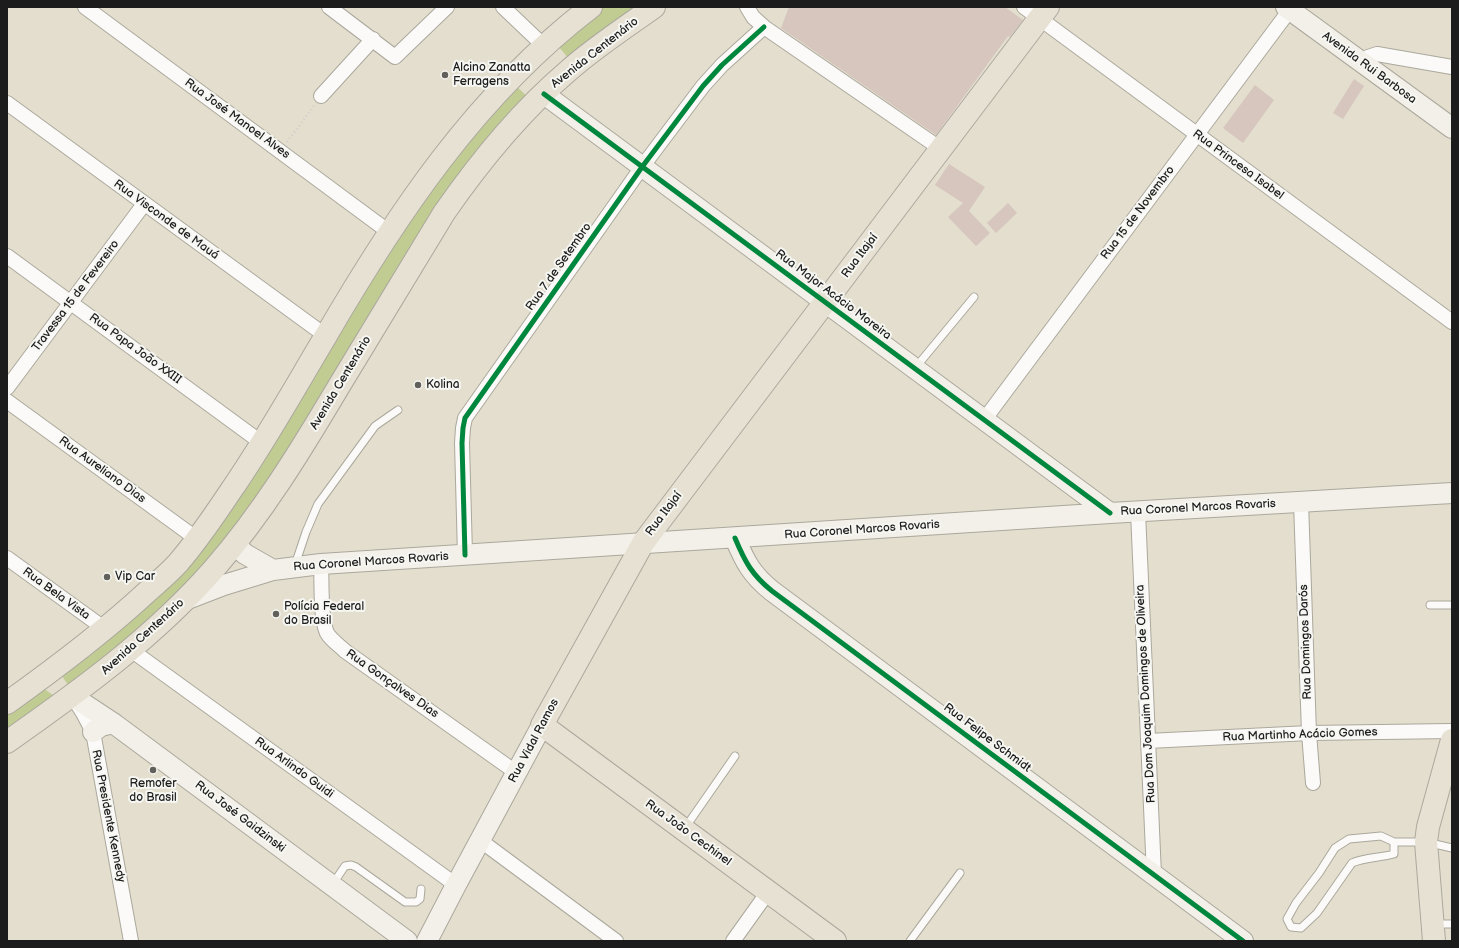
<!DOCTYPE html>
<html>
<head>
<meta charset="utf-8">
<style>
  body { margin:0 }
  #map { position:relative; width:1459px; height:948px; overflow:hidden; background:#e3decd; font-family:"Balsamiq Sans",sans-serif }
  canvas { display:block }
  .frame { position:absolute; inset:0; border:8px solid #1c1c1c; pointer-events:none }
</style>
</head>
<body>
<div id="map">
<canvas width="1459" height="948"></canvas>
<div class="frame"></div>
</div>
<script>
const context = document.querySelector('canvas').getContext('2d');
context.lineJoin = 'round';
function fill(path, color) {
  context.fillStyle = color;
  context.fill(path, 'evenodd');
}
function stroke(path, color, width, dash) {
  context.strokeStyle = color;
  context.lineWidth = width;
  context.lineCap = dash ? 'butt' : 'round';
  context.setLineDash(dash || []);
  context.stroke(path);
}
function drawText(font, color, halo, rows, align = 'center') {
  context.font = font + ' "Balsamiq Sans",sans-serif';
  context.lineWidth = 4;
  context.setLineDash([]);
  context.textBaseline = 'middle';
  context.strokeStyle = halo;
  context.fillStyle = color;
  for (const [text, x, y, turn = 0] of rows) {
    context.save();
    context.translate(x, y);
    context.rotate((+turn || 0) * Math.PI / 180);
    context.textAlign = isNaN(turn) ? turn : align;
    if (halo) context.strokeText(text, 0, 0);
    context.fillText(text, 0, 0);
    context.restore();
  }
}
fill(new Path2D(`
  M602 7H639L569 59 558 46Z
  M515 85 529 98 271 482 187 590 72 691 60 673 188 561 440 173Z
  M40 686 60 700 7 736V709Z`), '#c1cc93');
fill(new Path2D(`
  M789 7H1005L1023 20 1010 37 1008 36 936 135 781 28Z
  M1354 79 1364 86 1343 119 1333 113Z
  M1255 85 1274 100 1243 143 1223 128Z
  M949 164 985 187 969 211 990 233 976 246 948 217 963 203 935 185Z
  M1008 203 1017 213 996 233 987 223Z`), '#d6c6be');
const lane = new Path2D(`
  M916 367 974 297
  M295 565 306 532 318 504 375 426 398 410
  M1430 605H1452
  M685 828 735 756
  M1394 842V854C1380 858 1365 857 1352 863L1317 913 1301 928 1291 927 1287 919 1296 903 1319 873 1335 848 1349 839 1381 836 1394 842H1426L1452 848
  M332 885 345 866 351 865 356 867 405 902H416L420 899 421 889
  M1434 924H1452
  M910 941 960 873`);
const street = new Path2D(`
  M85 7 389 232
  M329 7 395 57 447 7
  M503 7 545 47
  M747 7 753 17 764 27 941 149
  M1024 7 1452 322
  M1363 63 1368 57 1377 54 1452 67
  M321 96 373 39
  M7 103 326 336
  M7 256 262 443
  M7 388 144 204
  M7 401 197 539
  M984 420 1292 7
  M1301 502 1309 733 1313 783
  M1138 512 1154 875
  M465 555 462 443 463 428 465 418 642 167 703 86 722 65 764 27
  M7 558 105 629
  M321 564C322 581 320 618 327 633 331 640 340 646 345 651L517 773
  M131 650 456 885
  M76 702 83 713 93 732 131 941
  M1148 741 1309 733 1452 731
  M481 841 616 941
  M733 941 768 892`);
const secondary = new Path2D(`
  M1286 7 1452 128
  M544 94 1110 513
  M735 538C745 562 752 575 772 591L1243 941
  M234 544 245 554 273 570
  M185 600 224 585 273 570 321 564 1110 513 1452 493
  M72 696 113 723 407 941
  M93 732 101 726 113 723
  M427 941 456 885 542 725`);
const primary = new Path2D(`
  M7 703C56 668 104 632 148 591 158 582 169 573 178 563 197 541 214 516 230 492 264 443 293 391 324 339 396 215 476 95 591 7
  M7 742C81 690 153 638 213 570 262 514 301 450 339 386 374 329 409 271 444 213 480 161 520 112 568 71 595 47 626 27 654 7
  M835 941 542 725 643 543 1048 7
  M1434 941 1426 842 1428 827 1452 740`);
stroke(lane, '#aba89d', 9);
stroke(street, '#aba89d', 16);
stroke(secondary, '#aba89d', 22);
stroke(primary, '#aba89d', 24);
stroke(new Path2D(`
  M287 142 314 106`), '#cfceca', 2.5, [1, 3]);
stroke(lane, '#fbfaf8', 7);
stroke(street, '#fbfaf8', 14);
stroke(secondary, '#f3f0e9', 20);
stroke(primary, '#e7e1d4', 22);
stroke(new Path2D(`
  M544 94 1110 513
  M735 538C745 562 752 575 772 591L1243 941
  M465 555 462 443 463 428 465 418 642 167 703 86 722 65 764 27`), '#00873e', 5);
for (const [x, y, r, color] of [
  [445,75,4,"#62605a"],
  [418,385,4,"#62605a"],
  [107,577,4,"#62605a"],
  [276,614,4,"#62605a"],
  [153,770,4,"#62605a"]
]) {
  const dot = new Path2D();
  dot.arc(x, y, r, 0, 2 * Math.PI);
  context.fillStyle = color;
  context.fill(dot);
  stroke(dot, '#f6f6f2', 1.5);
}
drawText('12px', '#1c1c1c', '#f6f6f2', [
  ["Avenida Centenário",595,53,-38],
  ["Avenida Rui Barbosa",1369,68,36],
  ["Rua José Manoel Alves",237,119,36],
  ["Rua Princesa Isabel",1238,165,36],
  ["Rua 15 de Novembro",1138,213,-53],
  ["Rua Visconde de Mauá",166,220,36],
  ["Rua Itajaí",860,256,-53],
  ["Rua 7 de Setembro",559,267,-55],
  ["Rua Major Acácio Moreira",833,295,37],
  ["Travessa 15 de Fevereiro",76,296,-53],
  ["Rua Papa João XXIII",135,349,36],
  ["Avenida Centenário",341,383,-59],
  ["Rua Aureliano Dias",102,470,36],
  ["Rua Coronel Marcos Rovaris",1198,508,-3],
  ["Rua Itajaí",664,514,-53],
  ["Rua Coronel Marcos Rovaris",862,530,-4],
  ["Rua Coronel Marcos Rovaris",371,562,-4],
  ["Rua Bela Vista",56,594,36],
  ["Avenida Centenário",143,637,-42],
  ["Rua Domingos Darós",1306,642,-92],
  ["Rua Gonçalves Dias",392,684,35],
  ["Rua Dom Joaquim Domingos de Oliveira",1146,694,-93],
  ["Rua Martinho Acácio Gomes",1300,735,-2],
  ["Rua Felipe Schmidt",987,738,37],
  ["Rua Vidal Ramos",534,741,-62],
  ["Rua Arlindo Guidi",294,768,36],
  ["Rua Presidente Kennedy",108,816,79],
  ["Rua José Gaidzinski",240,817,37],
  ["Rua João Cechinel",688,833,36]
]);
drawText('12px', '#1c1c1c', '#f6f6f2', [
  ["Alcino Zanatta",453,68],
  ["Ferragens",453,82],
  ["Kolina",426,385],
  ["Vip Car",115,577],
  ["Polícia Federal",284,607],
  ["do Brasil",284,621],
  ["Remofer",153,784,"center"],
  ["do Brasil",153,798,"center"]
], 'left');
</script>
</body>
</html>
